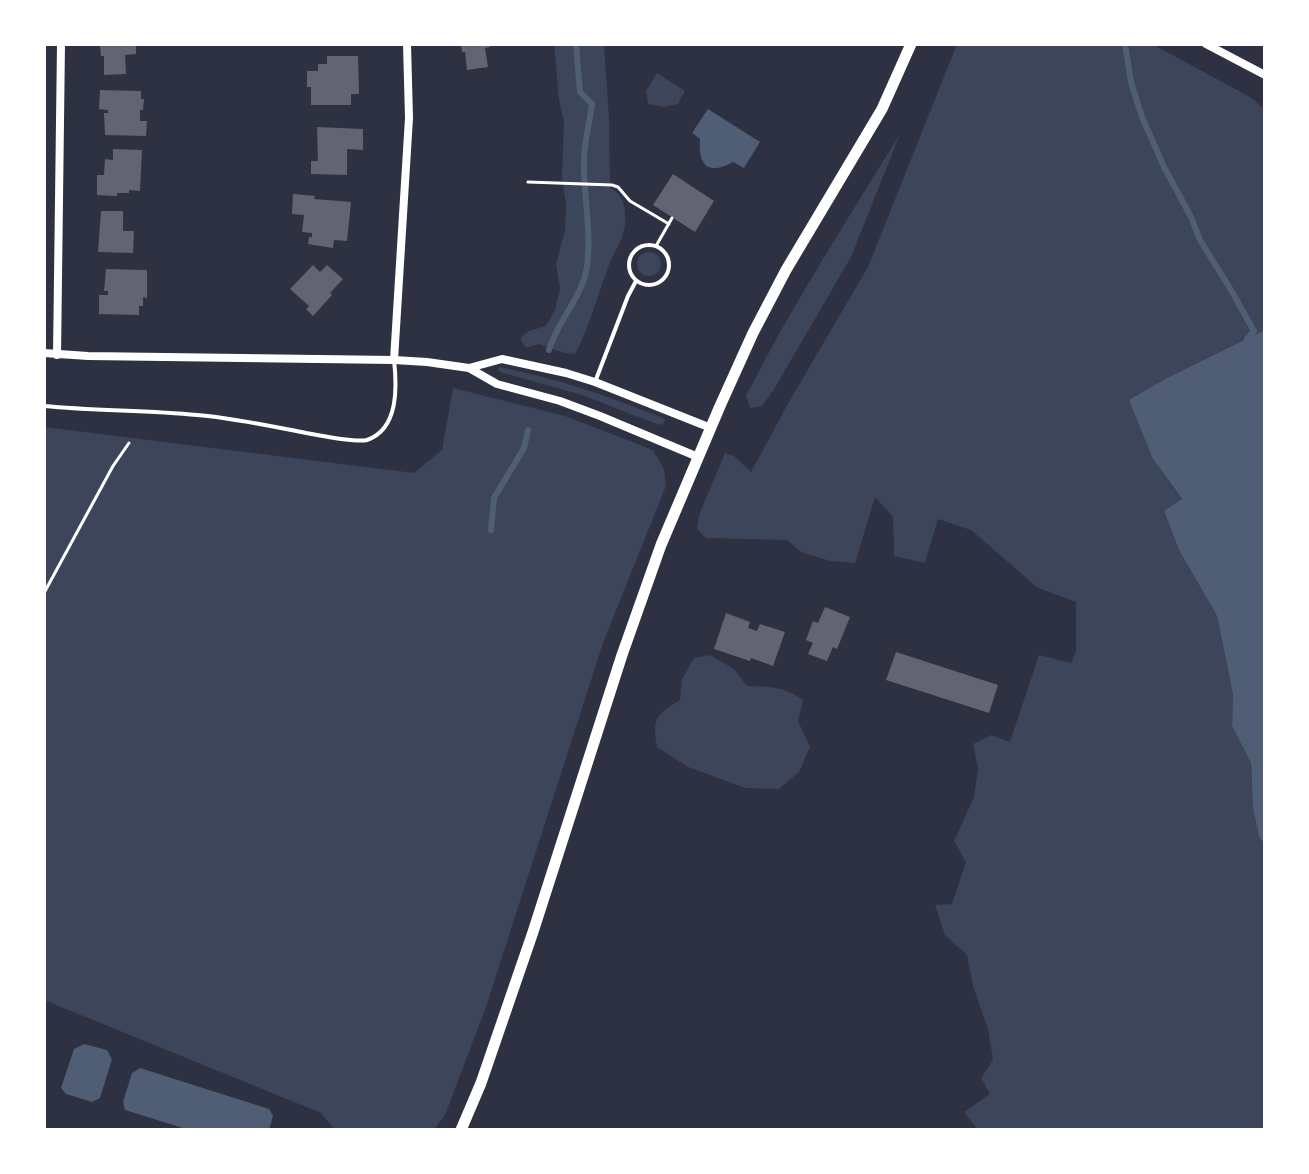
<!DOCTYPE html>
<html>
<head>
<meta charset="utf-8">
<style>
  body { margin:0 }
  #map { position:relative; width:1309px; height:1174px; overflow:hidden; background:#2d3142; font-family:"Golos Text",sans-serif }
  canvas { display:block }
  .frame { position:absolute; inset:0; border:46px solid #fff; pointer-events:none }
</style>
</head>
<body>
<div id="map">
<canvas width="1309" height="1174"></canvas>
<div class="frame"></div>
</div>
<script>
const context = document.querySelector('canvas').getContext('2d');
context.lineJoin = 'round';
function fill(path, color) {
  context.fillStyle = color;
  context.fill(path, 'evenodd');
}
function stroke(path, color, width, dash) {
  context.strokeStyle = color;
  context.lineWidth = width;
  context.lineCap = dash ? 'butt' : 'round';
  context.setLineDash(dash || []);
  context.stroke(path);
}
fill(new Path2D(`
  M554 44H604L609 118 610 188C625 195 626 210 625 225 624 237 616 249 611 260 598 292 591 324 575 354L564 353 539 344 526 348 520 338 529 331 546 326 555 310 560 288 556 264 565 230 566 205 562 176 564 122 559 100Z
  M957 44H1152L1252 98 1265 110V330L1247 339 1153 459 1182 500 1164 511 1179 550 1217 616 1233 694 1232 726 1251 763 1253 808 1259 837 1265 845V1130H978L964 1112 990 1094 981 1078 993 1060 988 1029 973 986 967 955 945 935 935 905 952 904 966 862 954 841 974 797 978 769 973 744 991 735 1010 742 1039 655 1071 663 1076 651V602L1038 588 971 530 938 519 925 563 894 556 893 517 875 497 855 563 830 561 801 552 787 540 706 538 697 529 699 515 725 453 734 456 751 472 790 400 868 267Z
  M657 73 685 91 678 104 664 107 648 104 646 91Z
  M900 134 851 257 773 391 762 406 750 408 746 396C792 305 847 220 900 134Z
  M637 264a12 12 0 1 1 24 0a12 12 0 1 1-24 0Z
  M500 367C559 379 608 396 663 418L665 420 664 423 659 425 582 395 500 372 498 368Z
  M453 388 565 416 653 450 664 469 666 486 603 643 486 1007 445 1115 434 1130H335L321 1113 44 1000V427L414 473 442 450Z
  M710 655 734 669 747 686C771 687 783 686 803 700L798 721 810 747 799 772 779 789 745 788 688 767 657 747C652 718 656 715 680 700L682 679 694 658Z`), '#3c4559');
fill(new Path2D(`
  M708 109 760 142 744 168 733 162C708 176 698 165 700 139L692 133Z
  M1265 330V845L1259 837 1253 808 1251 763 1232 726 1233 694 1217 616 1179 550 1164 511 1182 499 1153 459 1129 400 1167 378Z
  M84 1044 107 1050 112 1059 100 1098 92 1102 66 1094 61 1088 74 1049Z
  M140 1068 269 1109 273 1116 269 1130H189L125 1110 123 1102 132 1073Z`), '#4f5d75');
stroke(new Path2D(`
  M1125 44 1131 82 1142 117 1164 167 1191 217 1200 240 1231 290 1254 331 1247 339 1249 344
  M549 350C557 321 583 297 587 266 592 230 583 195 584 160 584 142 590 122 592 104L580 92 576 44
  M491 530 494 498 524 448 528 430`), '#4f5d75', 6);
fill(new Path2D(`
  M100 44H136V54L125 55 126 74 104 75V56H101Z
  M461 44H490V47L485 48 488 67 467 70 465 52H462Z
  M327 56H358L359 94H351V105H311V87H307V71H318V64H327Z
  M100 90 141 91V99H144L143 110H140V121H147L146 136 105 135 104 113H108V110L99 109Z
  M317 127 363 129V150L347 149V175L311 174V161H318Z
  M113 149 142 150 140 191 129 190V193H117V196L97 195V175H104L105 159 113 160Z
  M673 174 714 201 695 232 653 205Z
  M293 194 315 196 314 199 351 202 347 241 334 240 333 248 308 244 309 237H312V233L302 232 304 215 292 214Z
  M101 211H123V231H134L133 253 98 252Z
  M313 265 320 272 327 265 343 279 330 293 332 295 313 316 306 309 309 306 290 289Z
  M106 269 147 270V298L143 297V306H139V315L99 314V295H108V291H104Z
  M825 607 850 617 837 649 833 647 827 661 808 654 813 643 806 640 813 621 818 623Z
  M726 613 750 622 748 628 757 631 760 624 785 632 773 666 751 658 750 661 714 649Z
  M896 652 998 685 989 713 886 680Z`), '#626471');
stroke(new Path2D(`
  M528 182 612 185 618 187 630 201 669 224
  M656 246 672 218
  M44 593 113 466 129 443`), '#fff', 3);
stroke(new Path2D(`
  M629 265a20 20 0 1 1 40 0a20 20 0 1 1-40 0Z
  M595 382 628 296 636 281
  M44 406C95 411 146 410 197 415 234 418 270 426 306 433 319 435 355 443 367 440 399 429 397 386 394 360`), '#fff', 4);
stroke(new Path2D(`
  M1206 44 1265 75
  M44 353 88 356 394 360 427 362 469 368 497 384 560 401 600 416 698 457
  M57 355 61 44
  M394 360 409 118 407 44
  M469 368 502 359 566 373 595 382 711 428`), '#fff', 8);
stroke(new Path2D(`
  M461 1130 481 1083 533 932 622 655 661 545 720 406 753 333 786 270 882 109 911 44`), '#fff', 11);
</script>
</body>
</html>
